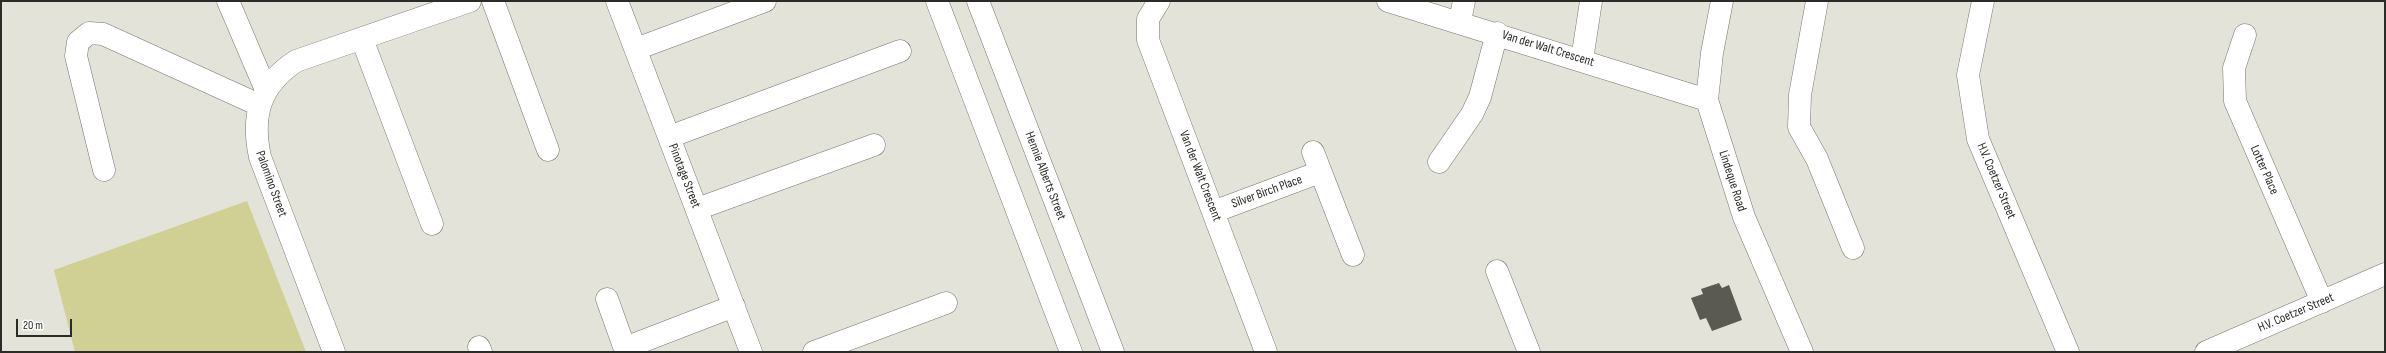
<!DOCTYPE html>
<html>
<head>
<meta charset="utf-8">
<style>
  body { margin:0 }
  #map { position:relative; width:2386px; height:353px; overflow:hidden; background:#e3e3d9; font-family:"Sofia Sans Condensed",sans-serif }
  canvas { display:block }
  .frame { position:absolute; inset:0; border:2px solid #2b2b27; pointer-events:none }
  .scale { position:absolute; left:16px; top:319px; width:56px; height:18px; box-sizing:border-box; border:2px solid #2b2b27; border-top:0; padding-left:5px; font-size:12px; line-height:14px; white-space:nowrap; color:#2b2b27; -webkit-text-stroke:3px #fff; paint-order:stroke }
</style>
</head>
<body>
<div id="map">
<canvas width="2386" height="353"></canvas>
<div class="frame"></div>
<div class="scale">20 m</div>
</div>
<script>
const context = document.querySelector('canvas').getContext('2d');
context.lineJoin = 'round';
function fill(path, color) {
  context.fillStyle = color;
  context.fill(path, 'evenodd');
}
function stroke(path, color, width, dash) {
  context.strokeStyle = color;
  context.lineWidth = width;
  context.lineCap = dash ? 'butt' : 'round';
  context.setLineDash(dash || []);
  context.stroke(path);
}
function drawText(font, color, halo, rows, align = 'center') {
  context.font = font + ' "Sofia Sans Condensed",sans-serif';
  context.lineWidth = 4;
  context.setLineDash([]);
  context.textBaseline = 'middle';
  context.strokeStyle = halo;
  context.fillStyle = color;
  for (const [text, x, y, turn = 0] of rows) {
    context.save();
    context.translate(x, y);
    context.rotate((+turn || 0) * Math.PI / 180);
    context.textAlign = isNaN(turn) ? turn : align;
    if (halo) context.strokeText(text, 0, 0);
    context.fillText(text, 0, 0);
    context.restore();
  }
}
fill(new Path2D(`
  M247 201 306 352H75L54 270Z`), '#d0cf94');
fill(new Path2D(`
  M1719 283 1722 288 1729 285 1742 320 1712 331 1706 318 1700 320 1691 298 1703 294 1701 289Z`), '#5a5a52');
const minor = new Path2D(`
  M228 1 266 90
  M493 1 548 150
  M617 1 751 352
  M937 1 1071 352
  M978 1 1113 352
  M1159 1 1148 19V40L1266 352
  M1388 1 1707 100
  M1722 1 1712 53 1707 100 1744 217 1802 352
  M1817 1 1800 95 1799 127 1817 159 1853 248
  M1983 1 1968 75 1978 139 2068 352
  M1460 21 1464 1
  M2245 35 2234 68 2235 101 2322 302
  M362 39 432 224
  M636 49 765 1
  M1582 60 1591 1
  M669 137 900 51
  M1313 152 1353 255
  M1439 162 1472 114 1480 97 1497 33
  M104 170 76 56 78 42 89 33 103 34 259 105
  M697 209 874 145
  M1213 212 1320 172
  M1497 271 1529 352
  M607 299 626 352
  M479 347 481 352
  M625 348 734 306
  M334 352 260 157C251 115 260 85 296 61L470 1
  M814 352 946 303
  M2206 352 2385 274`);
stroke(minor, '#76766d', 23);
stroke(minor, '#fff', 22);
drawText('13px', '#2b2b27', '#fff', [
  ["Van der Walt Crescent",1548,49,17],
  ["Lotter Place",2264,170,66],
  ["Pinotage Street",684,176,69],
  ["Hennie Alberts Street",1045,176,69],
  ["Van der Walt Crescent",1200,176,69],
  ["Lindeque Road",1732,181,72],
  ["H.V. Coetzer Street",1996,181,67],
  ["Palomino Street",271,184,70],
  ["Silver Birch Place",1267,192,-20],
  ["H.V. Coetzer Street",2296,313,-23]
]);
</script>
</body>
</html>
